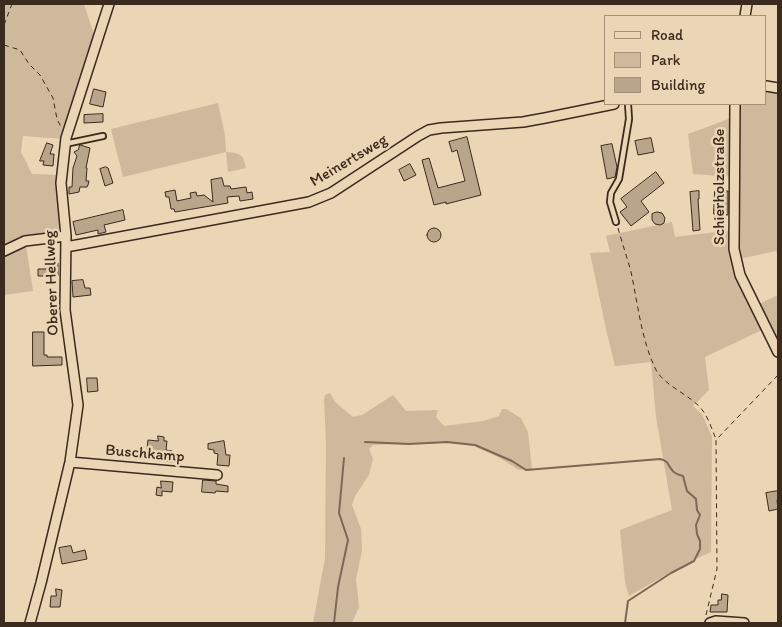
<!DOCTYPE html>
<html>
<head>
<meta charset="utf-8">
<style>
  body { margin:0 }
  #map { position:relative; width:782px; height:627px; overflow:hidden; background:#ead5b4; font-family:Itim,sans-serif }
  canvas { display:block }
  .frame { position:absolute; inset:0; border:5px solid #3b2a1e; pointer-events:none }
  .legend { position:absolute; left:604px; top:15px; width:162px; height:90px; box-sizing:border-box; background:#ead5b4; border:1px solid #a49178; margin:0; padding:6px 9px; list-style:none; font-size:15px; color:#3b2a1e }
  .legend li { display:flex; align-items:center; gap:10px; height:25px }
  .legend b { width:25px; border:1px solid #a49178 }
</style>
</head>
<body>
<div id="map">
<canvas width="782" height="627"></canvas>
<div class="frame"></div>
<ul class="legend">
<li><b style="height:6px;background:#ead5b4"></b>Road</li>
<li><b style="height:14px;background:#ceb99c"></b>Park</li>
<li><b style="height:14px;background:#b9a68a"></b>Building</li>
</ul>
</div>
<script>
const context = document.querySelector('canvas').getContext('2d');
context.lineJoin = 'round';
function fill(path, color) {
  context.fillStyle = color;
  context.fill(path, 'evenodd');
}
function stroke(path, color, width, dash) {
  context.strokeStyle = color;
  context.lineWidth = width;
  context.lineCap = dash ? 'butt' : 'round';
  context.setLineDash(dash || []);
  context.stroke(path);
}
function drawText(font, color, halo, rows, align = 'center') {
  context.font = font + ' Itim,sans-serif';
  context.lineWidth = 5;
  context.setLineDash([]);
  context.textBaseline = 'middle';
  context.strokeStyle = halo;
  context.fillStyle = color;
  for (const [text, x, y, turn = 0] of rows) {
    context.save();
    context.translate(x, y);
    context.rotate((+turn || 0) * Math.PI / 180);
    context.textAlign = isNaN(turn) ? turn : align;
    if (halo) context.strokeText(text, 0, 0);
    context.fillText(text, 0, 0);
    context.restore();
  }
}
fill(new Path2D(`
  M4 4H84L94 35 64 139 23 136 21 152 32 174 59 175 60 231 25 239 33 291 4 295Z
  M766 88 778 91V256L776 251 739 259 738 104H766Z
  M218 103 225 135 226 152C239 153 243 153 246 168L228 172 226 152 123 177 111 129Z
  M734 117 733 177 693 174 688 134Z
  M672 222 675 237 732 230C732 246 731 261 736 276L762 330 705 357 709 390 693 406 702 414 712 437 711 552C682 564 656 581 629 596L625 582 620 530 672 510 656 417 651 362 615 366 606 329 590 253 610 252 606 236Z
  M778 295V344L757 305Z
  M330 393 335 402 353 417 362 415 393 395 406 411 438 410 436 417 444 426 483 421 499 416 502 409H506L521 418 528 432 532 469 519 470 498 457 474 446 447 443 373 445 369 449 373 459 369 475 355 496 352 505 361 529 362 551 356 579 359 607 352 623H313L325 558 326 443 324 399 325 395Z`), '#ceb99c');
stroke(new Path2D(`
  M365 442 409 444 447 442 475 445 512 461 526 470 660 459C669 461 667 464 672 470 674 473 679 475 683 476L687 491 696 499 697 510 700 515 696 525 697 534 700 541V549L694 561 671 573 628 601 625 623
  M334 623 338 587 348 540 339 513 344 458`), '#7b6855', 2);
const building = new Path2D(`
  M94 89 106 92 103 107 90 104Z
  M103 114V122L84 123V115Z
  M467 137 481 195 446 204V202L434 205 422 160 429 158 438 188 465 181 457 150 452 152 449 142Z
  M651 138 654 152 638 155 635 141Z
  M47 143 53 145 50 154H54L53 166 43 165 44 161H40Z
  M612 144 617 167 615 177 607 179 601 146Z
  M80 145 90 148 86 168H87L86 181H89L88 185 87 187H80L79 192 69 194V187H72L73 168 77 156 74 152 78 150Z
  M410 164 416 175 404 181 399 170Z
  M106 167 108 168 113 183 105 186 100 169Z
  M656 172 664 183 641 201 649 212 631 226 620 212 627 207 621 199Z
  M222 178 224 186H230L231 189 246 187 247 193 252 192 253 199 240 201 239 196 227 197 228 203 175 212 174 209H171L169 197H166L165 192 175 190 177 201 191 198 190 193 196 192 197 196 204 195 213 202 211 180Z
  M699 191V199H698L700 230 693 231 690 192Z
  M715 191H728V215L714 214Z
  M123 210 125 220 104 225 106 232 98 234V230L76 235 73 222Z
  M657 212 662 213 665 218 664 223 660 225 655 224 652 220V214Z
  M427 235a7 7 0 1 1 14 0a7 7 0 1 1-14 0Z
  M47 263H58V276H38V269H47Z
  M83 280 85 288H90L91 295 73 297 72 281Z
  M33 332H44V355H47V357H62V365L33 366Z
  M87 378H97L98 391 88 392Z
  M158 436 164 437V441H167L166 450 172 451V456H177L176 462 159 461 160 457H158V451L147 449 148 440 158 441Z
  M224 441 226 455H230L229 466 217 465 218 454 214 453V450L208 449V444Z
  M203 480 216 481V484L228 486V492L216 491 215 493 202 492Z
  M161 481 173 482 172 492 162 491V496L156 495 157 487 161 488Z
  M778 491V500H777L778 509 769 511 766 493Z
  M71 546 73 553 85 550 87 559 62 564 59 548Z
  M56 589 62 590 60 607H50L51 596H56Z
  M722 594 728 595 727 612H710L711 605H718V600H721Z`);
fill(building, '#b9a68a');
stroke(building, '#3b2a1e', 1);
const service = new Path2D(`
  M65 144 103 136
  M616 222 610 202 611 193 619 179 629 119 628 104`);
const minor = new Path2D(`
  M745 16 747 4
  M766 86 778 88
  M735 104 734 249 740 275 778 352
  M66 247 309 202 331 193 418 136 429 130 441 128 523 122 545 118 614 104
  M4 251 25 241 66 236
  M70 462 217 475
  M30 623 41 583 70 462 78 405 65 310 66 236 61 183 66 138 109 4
  M710 623 716 621 744 623`);
stroke(service, '#3b2a1e', 8);
stroke(minor, '#3b2a1e', 12);
stroke(new Path2D(`
  M4 25 12 4
  M4 45 20 50 29 64 40 75 53 98 57 119 61 127
  M618 228C622 243 627 257 631 272 638 304 641 338 655 368 663 386 692 395 703 411 709 419 712 430 716 439
  M706 615 717 569 716 440 778 375`), '#3b2a1e', 1, [5, 4]);
stroke(service, '#ead5b4', 4.5);
stroke(minor, '#ead5b4', 9);
drawText('16px', '#3b2a1e', '#ead5b4', [
  ["Meinertsweg",349,161,-31],
  ["Schierholzstraße",720,187,-90],
  ["Oberer Hellweg",52,283,-92],
  ["Buschkamp",145,454,5]
]);
</script>
</body>
</html>
